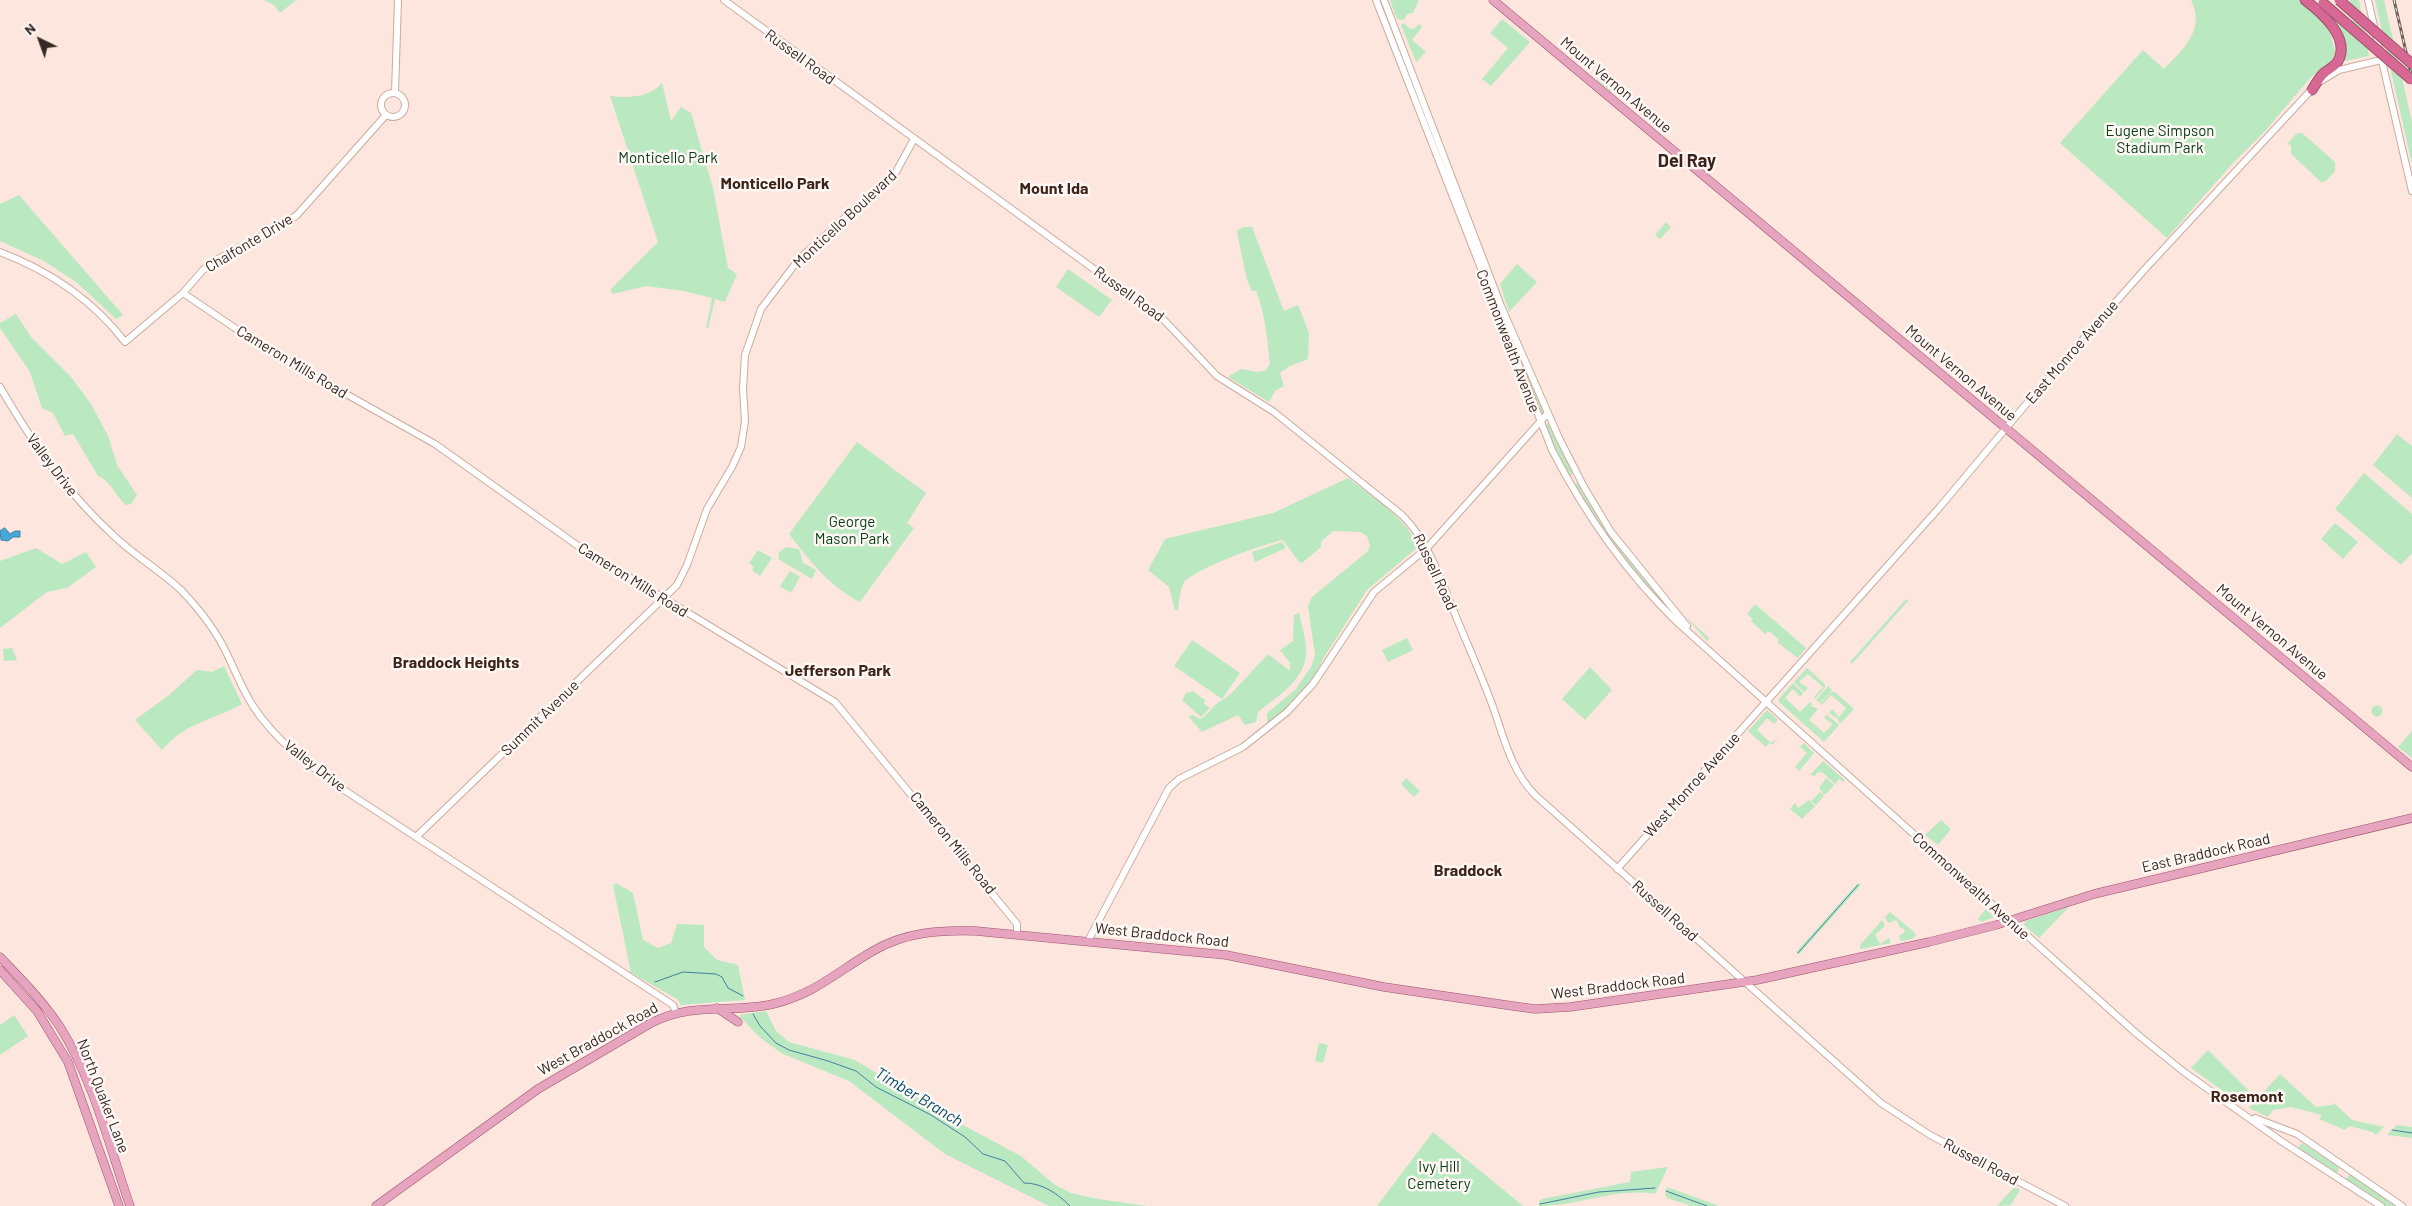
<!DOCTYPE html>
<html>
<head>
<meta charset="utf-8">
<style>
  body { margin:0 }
  #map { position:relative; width:2412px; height:1206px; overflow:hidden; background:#fce6de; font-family:Barlow,sans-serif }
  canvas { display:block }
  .north { position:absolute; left:15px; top:15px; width:50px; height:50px; -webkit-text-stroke:4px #fef7f4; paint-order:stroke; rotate:318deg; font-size:14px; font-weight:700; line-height:20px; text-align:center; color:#362924 }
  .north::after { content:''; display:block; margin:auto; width:18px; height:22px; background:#362924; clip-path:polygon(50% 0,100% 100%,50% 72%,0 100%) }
</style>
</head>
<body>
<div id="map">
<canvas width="2412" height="1206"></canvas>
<div class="north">N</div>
</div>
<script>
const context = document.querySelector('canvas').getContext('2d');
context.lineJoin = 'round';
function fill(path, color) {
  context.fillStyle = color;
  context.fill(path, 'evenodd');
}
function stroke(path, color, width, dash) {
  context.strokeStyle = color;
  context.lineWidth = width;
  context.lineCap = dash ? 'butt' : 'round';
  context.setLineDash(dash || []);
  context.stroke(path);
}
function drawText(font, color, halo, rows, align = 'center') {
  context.font = font + ' Barlow,sans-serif';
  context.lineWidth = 5;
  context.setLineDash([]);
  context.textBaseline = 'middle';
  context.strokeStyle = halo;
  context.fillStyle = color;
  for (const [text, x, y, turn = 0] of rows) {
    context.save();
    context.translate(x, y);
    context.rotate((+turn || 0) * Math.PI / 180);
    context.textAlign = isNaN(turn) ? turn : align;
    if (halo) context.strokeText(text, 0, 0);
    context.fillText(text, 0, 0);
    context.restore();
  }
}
fill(new Path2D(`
  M264 0H296L280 13 274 5Z
  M1390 0H1419L1413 13 1407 14 1404 20 1397 19Z
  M2191 0H2298L2314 13 2327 27 2331 35 2335 52 2331 62 2310 78 2266 130 2232 164 2167 238 2060 143 2143 50 2164 69C2183 49 2206 30 2191 0Z
  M2322 0H2359L2369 56 2340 62C2344 47 2326 17 2322 0Z
  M2375 0H2384L2412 122V164Z
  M1502 19 1530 42 1491 86 1482 79 1508 48 1490 33Z
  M1404 23 1410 29 1415 28 1419 24 1422 27 1412 40 1426 52 1416 62 1401 25Z
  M1600 73 1615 87 1611 92 1597 80Z
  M662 83 671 121 681 107 691 113 713 188 728 268 737 274 725 302 715 299 708 328H706L712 298 684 291 646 286 613 294 610 290 658 242 610 96C629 98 649 98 662 83Z
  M2297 133H2302L2335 162V171L2326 181 2321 182 2291 154V145L2287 144Z
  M19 195 123 315 116 319 76 282 44 261 0 241V204Z
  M1666 222 1671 227 1660 239 1655 235Z
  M1244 227H1252L1284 311 1298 305 1309 333 1308 359 1290 366 1280 373 1284 386 1275 391 1269 402 1228 377 1241 369 1257 372 1265 371 1270 364C1267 339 1266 316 1256 291H1252L1247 280 1238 237 1237 230Z
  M1517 264 1537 282 1509 312 1500 284Z
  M1068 269 1112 300 1099 317 1056 287Z
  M16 314 31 337 71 377 91 404 108 436 117 465 137 495 131 504 126 505C116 497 110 480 98 476L73 434 65 436 53 413 42 408 30 372 0 328V323Z
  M1519 356 1545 411 1543 413H1539Z
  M1550 422 1574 472 1572 475H1567L1544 427Z
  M2397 434 2412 446V498L2373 465Z
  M857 442 926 493 907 523 914 528 860 602C829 586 810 561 789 534Z
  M2364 473 2412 514V553L2401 565 2335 509Z
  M1348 478C1373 497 1406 517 1418 547L1367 590 1323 659 1317 672 1297 698 1267 726V713L1295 690 1311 667 1315 655 1308 606 1312 597 1368 551 1370 546 1367 536 1360 532 1333 531 1321 542V547L1302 563 1299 562 1283 540C1266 543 1190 570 1183 584 1180 591 1179 602 1178 610H1175L1169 587 1148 570 1165 539 1273 513Z
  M1579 482 1606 529 1605 530 1602 529 1574 485Z
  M2335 523 2358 542 2343 559 2321 539Z
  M1613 539 1673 613 1672 614 1641 580 1611 542Z
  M1282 542 1286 548 1255 562 1252 552Z
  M786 547 799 549 803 563 816 570 812 579 778 559 779 552Z
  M36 548 62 564 86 552 96 567 67 588 47 592 0 628V561Z
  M758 550 772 558 760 576 752 570 754 567 749 563Z
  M790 571 800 577 791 593 780 586Z
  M1906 599 1908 601 1852 664 1850 662Z
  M1755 604 1806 648 1798 658 1778 643V639L1769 631 1765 634 1751 621 1753 619 1747 614Z
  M1299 613C1302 626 1307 642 1306 656 1303 681 1276 698 1258 712L1256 722 1245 725 1238 715 1202 732 1188 716 1193 715 1200 719 1204 717 1216 704 1230 695 1268 654 1290 671V663L1280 650 1293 641 1294 615Z
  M1685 616 1709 638 1707 641Z
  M1407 638 1413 650 1388 662 1382 650Z
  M1192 640 1240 673 1222 699 1174 666Z
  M12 648 17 660 4 661 3 649Z
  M224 666 242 704C209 722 188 721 162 750L135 720 169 695 197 670 212 672Z
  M1590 667 1612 690 1585 720 1562 699Z
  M1807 668 1825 684V687L1815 699 1814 697 1823 687 1808 674 1799 682 1808 688 1804 692 1794 682Z
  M1793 683 1803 693 1800 697 1793 689 1785 698 1800 712 1810 702 1812 704 1811 706 1818 709 1809 720 1824 733 1833 724 1824 718 1827 715 1839 725 1824 742 1779 702V699Z
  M1828 686 1832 690 1820 703 1816 700Z
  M1193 691 1205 700 1204 704 1210 708 1201 717 1182 700 1186 693Z
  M1831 692H1835L1854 709 1840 724 1838 719 1829 713 1832 709 1839 717 1846 708 1831 695 1822 705 1821 703Z
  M2371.5 711a5.5 5.5 0 1 1 11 0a5.5 5.5 0 1 1-11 0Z
  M1767 710 1778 720 1774 724 1767 718 1757 730 1771 743 1779 737 1772 745 1769 743 1766 747 1748 731Z
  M2412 731V758L2398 747Z
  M1804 743 1814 753 1799 771 1795 767 1807 753 1800 747Z
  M1823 761 1845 780 1843 782 1839 779 1835 784 1822 772 1817 773 1815 776 1810 775Z
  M1406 778 1420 791 1414 797 1401 784Z
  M1826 778 1834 785 1826 794H1822L1824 796 1816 805 1811 801 1820 792 1822 794 1823 792 1819 788Z
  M1809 800 1815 806 1802 819 1790 809 1795 803 1798 808Z
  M1941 820 1951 829 1938 845 1925 835Z
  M616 883 633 893 643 940 658 948 671 943 677 924 704 925V947L717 960 738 965 745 1000 681 1005 677 999 631 973 613 885Z
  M1858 883 1861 885 1799 954 1796 952Z
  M2069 907 2039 938 2024 925 2025 921Z
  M1986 909 1994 917 1981 922 1978 919Z
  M1890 912 1914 932 1916 935 1912 939 1901 941 1899 936 1905 932 1902 927 1900 928 1897 920 1888 923 1885 917Z
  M1882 920 1885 926 1875 935 1880 944 1889 938 1891 943 1860 949V945Z
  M766 1011 776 1031 789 1042 855 1060 961 1124 1021 1156 1055 1185 1071 1193 1098 1199 1147 1206H1049L945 1154 849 1081 781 1053 758 1036 739 1015Z
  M14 1015 28 1036 0 1055V1025Z
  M1319 1043 1328 1045 1323 1063 1315 1061Z
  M2208 1050 2251 1093 2241 1104 2191 1068Z
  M2280 1074 2316 1107 2332 1105 2334 1103 2352 1120 2384 1127 2376 1135 2373 1132 2349 1126 2345 1130 2319 1119 2322 1115 2291 1107 2273 1110 2268 1117 2249 1108Z
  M2397 1125 2412 1127V1138L2387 1135Z
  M1433 1132 1523 1206H1377Z
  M2302 1143 2339 1167 2338 1172 2335 1173 2299 1149V1146Z
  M1668 1167 1655 1194C1617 1187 1578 1206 1539 1206V1201L1542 1199 1630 1182 1631 1172Z
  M2350 1174 2395 1204V1206H2383L2345 1180Z
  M1667 1187 1719 1206H1692L1667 1198 1665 1195Z
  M2014 1187 2020 1190 2011 1205 1997 1206Z`), '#bae8c0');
const water = new Path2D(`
  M5 528 10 534 15 531H20V537H13L8 541 1 540 0 531Z`);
fill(water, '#49a6d8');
stroke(water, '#4380a2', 1);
fill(new Path2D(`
  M2323 0H2350L2355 36 2331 17Z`), '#fce6de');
stroke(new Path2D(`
  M1798 953 1858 885
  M655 982 683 972 716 974 722 977 728 988 743 996
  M753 1014 760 1026 776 1043 789 1050 828 1061 856 1071 876 1087 931 1115 965 1137 983 1154 1005 1161 1024 1183C1042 1183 1057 1193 1070 1206
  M2392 1130 2412 1133
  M1666 1191 1707 1206
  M1540 1204 1599 1192 1655 1188`), '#4380a2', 1);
const minor = new Path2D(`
  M724 0 1164 320 1217 376 1274 412 1402 515C1430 543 1442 583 1457 619 1469 648 1482 677 1493 707 1504 738 1511 770 1535 795L1881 1103 1930 1135 2065 1206
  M1376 0 1552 450C1585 514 1626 573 1678 623L2137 1034 2184 1072 2281 1141 2381 1206
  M1384 0 1501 306 1559 438 1584 487 1611 532 1687 626
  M2368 0 2412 191
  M2321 81 2339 70 2381 60
  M381 105a12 12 0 1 1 24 0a12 12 0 1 1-24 0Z
  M395 93 398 0
  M0 252C50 271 92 299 125 342L183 293 203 270 216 260 286 223 297 215 386 115
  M183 293 266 349 435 444 581 548 835 702 1017 924V935
  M0 387C32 442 67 493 114 536 135 556 161 571 182 591 198 608 216 631 226 652 235 670 242 689 253 706 276 741 307 764 341 788L673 1005 676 1013
  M416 837 677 585 687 565 707 509 732 467 741 447 745 421 743 389 745 355 761 309 799 259 896 172 914 139
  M1617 869 1939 508 2038 390 2145 269 2313 88
  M1088 941 1169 788 1179 779 1243 747 1287 712 1313 684 1374 592 1427 548 1548 413
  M2255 1118 2297 1134 2402 1206`);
const major = new Path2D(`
  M1493 0 2412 767
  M0 957C21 979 43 1001 60 1027 93 1079 110 1148 130 1206
  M0 970 37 1011 68 1062 119 1206
  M717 1008 738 1022
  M376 1206 538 1089 651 1023C695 1001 730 1014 773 1004 815 994 838 971 873 951 905 932 939 930 976 931L1226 955 1384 987 1513 1006 1535 1009 1570 1007 1757 980 1929 942 1996 925 2094 894 2412 818`);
const highway = new Path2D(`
  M2305 0C2321 12 2351 38 2338 61 2335 67 2328 69 2323 74 2319 78 2315 85 2312 90`);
stroke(minor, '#cdab9e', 8);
stroke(major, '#9e526c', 9);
stroke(highway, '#9e526c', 11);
stroke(minor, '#fff', 6);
stroke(major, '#e6a4be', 8);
stroke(highway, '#d66893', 9);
const rail = new Path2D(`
  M2394 0 2412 78`);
stroke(rail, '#6f5f59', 3);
stroke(rail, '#fef7f4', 1, [4]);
const highwayBridge = new Path2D(`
  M2339 0 2412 64
  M2323 3 2412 80`);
stroke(highwayBridge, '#9e526c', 11, []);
stroke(highwayBridge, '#d66893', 9);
drawText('15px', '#362924', '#fef7f4', [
  ["Russell Road",800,57,36],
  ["Mount Vernon Avenue",1616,85,40],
  ["Monticello Boulevard",845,219,-43],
  ["Chalfonte Drive",249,243,-31],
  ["Russell Road",1129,294,36],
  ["Commonwealth Avenue",1508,341,69],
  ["East Monroe Avenue",2072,352,-49],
  ["Cameron Mills Road",292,362,31],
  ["Mount Vernon Avenue",1961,373,40],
  ["Valley Drive",52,465,53],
  ["Russell Road",1435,572,65],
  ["Cameron Mills Road",633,580,32],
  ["Mount Vernon Avenue",2272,632,40],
  ["Summit Avenue",540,718,-44],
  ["Valley Drive",315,766,38],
  ["West Monroe Avenue",1692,785,-48],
  ["Cameron Mills Road",953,843,51],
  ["East Braddock Road",2206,853,-13],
  ["Commonwealth Avenue",1971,886,42],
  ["Russell Road",1665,911,42],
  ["West Braddock Road",1162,935,6],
  ["West Braddock Road",1618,986,-7],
  ["West Braddock Road",598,1039,-29],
  ["North Quaker Lane",103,1096,69],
  ["Russell Road",1981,1162,28]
]);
drawText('15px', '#043d16', '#fef7f4', [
  ["Eugene Simpson",2160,131],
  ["Stadium Park",2160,148],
  ["Monticello Park",668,158],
  ["George",852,522],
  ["Mason Park",852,539],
  ["Ivy Hill",1439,1167],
  ["Cemetery",1439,1184]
]);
drawText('bold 16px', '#3d2319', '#fef7f4', [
  ["Monticello Park",775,184],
  ["Mount Ida",1054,189],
  ["Braddock Heights",456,663],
  ["Jefferson Park",838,671],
  ["Braddock",1468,871],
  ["Rosemont",2247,1097]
]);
drawText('italic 16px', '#004e70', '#fef7f4', [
  ["Timber Branch",919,1097,31]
]);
drawText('bold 18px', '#3d2319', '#fef7f4', [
  ["Del Ray",1687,161]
]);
</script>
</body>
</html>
